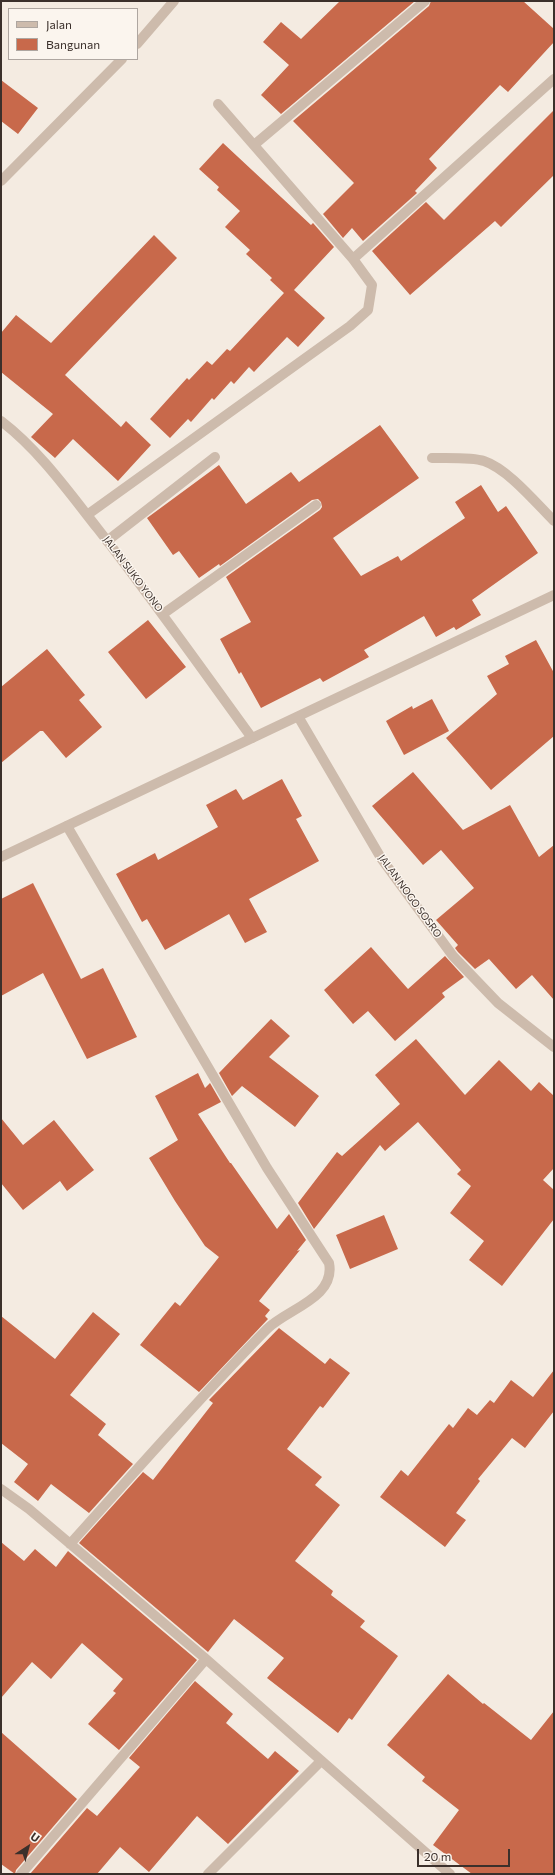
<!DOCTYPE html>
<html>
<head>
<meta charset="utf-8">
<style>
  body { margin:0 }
  #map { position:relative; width:555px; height:1875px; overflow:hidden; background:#f4ebe1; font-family:Commissioner,sans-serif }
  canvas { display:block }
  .frame { position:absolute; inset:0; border:2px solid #3b302b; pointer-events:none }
  .legend { position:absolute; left:8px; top:8px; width:130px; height:52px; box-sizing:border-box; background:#fbf5ee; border:1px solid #aea6a0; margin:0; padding:5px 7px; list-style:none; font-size:12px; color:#3b302b }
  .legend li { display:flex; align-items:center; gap:8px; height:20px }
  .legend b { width:20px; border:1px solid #aea6a0 }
  .north { position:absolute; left:8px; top:1827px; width:40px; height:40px; -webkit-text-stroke:3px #fbf5ee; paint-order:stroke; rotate:36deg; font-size:11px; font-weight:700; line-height:16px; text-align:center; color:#3b302b }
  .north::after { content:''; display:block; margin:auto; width:14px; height:18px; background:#3b302b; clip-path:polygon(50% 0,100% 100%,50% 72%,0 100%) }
  .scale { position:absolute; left:417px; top:1849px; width:93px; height:18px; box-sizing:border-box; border:2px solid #3b302b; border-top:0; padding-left:5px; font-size:12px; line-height:14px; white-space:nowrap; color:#3b302b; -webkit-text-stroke:3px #fbf5ee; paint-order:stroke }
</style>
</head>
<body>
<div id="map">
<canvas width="555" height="1875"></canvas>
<div class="frame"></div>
<ul class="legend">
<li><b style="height:5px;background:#cdbbac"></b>Jalan</li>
<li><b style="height:11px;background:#c8694b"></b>Bangunan</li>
</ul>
<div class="north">U</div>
<div class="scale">20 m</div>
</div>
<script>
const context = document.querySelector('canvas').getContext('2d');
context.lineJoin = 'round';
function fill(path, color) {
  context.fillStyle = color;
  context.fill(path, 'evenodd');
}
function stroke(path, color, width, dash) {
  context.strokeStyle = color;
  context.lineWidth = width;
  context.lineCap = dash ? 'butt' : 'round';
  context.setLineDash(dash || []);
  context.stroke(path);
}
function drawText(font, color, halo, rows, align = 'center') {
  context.font = font + ' Commissioner,sans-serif';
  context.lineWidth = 3;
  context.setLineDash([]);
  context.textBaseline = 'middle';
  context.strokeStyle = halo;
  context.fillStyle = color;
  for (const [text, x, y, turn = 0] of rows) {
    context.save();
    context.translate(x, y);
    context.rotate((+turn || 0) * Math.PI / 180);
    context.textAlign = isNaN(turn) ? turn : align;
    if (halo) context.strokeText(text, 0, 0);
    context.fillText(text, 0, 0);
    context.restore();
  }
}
fill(new Path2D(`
  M340 1H415L281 114 261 95 289 65 263 42 281 22 301 39Z
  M431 1H523L554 29V42L508 92 500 85 429 159 437 168 415 191 417 193 363 241 352 228 343 238 323 214 354 183 293 121 429 6Z
  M1 80 38 108 18 134 1 121Z
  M554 110V175L501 227 495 221 410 295 372 251 426 202 444 220Z
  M223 143 311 225 313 223 334 247 294 290 325 318 298 347 287 337 254 372 249 367 234 384 231 381 214 400 212 398 191 422 188 419 170 438 150 419 187 378 189 380 207 361 212 365 227 349 230 351 284 293 270 280 272 278 246 254 250 250 225 227 240 211 217 190 219 187 199 169Z
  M154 235 177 258 65 375 121 427 126 421 151 445 118 481 73 439 55 458 31 437 53 414 1 372V333L16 315 51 343Z
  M380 425 419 478 333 538 361 576 398 556 401 561 465 518 455 502 481 485 498 512 506 506 538 553 472 600 481 615 456 630 454 627 436 637 424 616 364 650 369 657 323 682 320 678 261 708 241 672 239 674 220 639 251 622 226 577 320 510 322 507 321 502 318 499 312 500 220 566 219 564 199 578 179 551 173 555 147 518 219 465 246 504 291 472 299 482Z
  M148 620 186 667 146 699 108 652Z
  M536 640 554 673V736L491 790 446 738 497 694 487 676 509 664 505 656Z
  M47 649 85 695 79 700 102 727 66 758 43 731H40L1 763V687Z
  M432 699 449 731 404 755 386 721 412 706 413 709Z
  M413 772 463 830 510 805 539 857 554 845V1000L532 975 516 989 489 959 475 969 458 952 455 948 458 945 436 920 474 888 441 850 423 865 372 806Z
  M282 779 302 816 296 819 319 861 249 899 267 932 245 943 229 914 165 950 147 919 142 922 116 874 155 853 158 860 218 827 206 805 236 789 243 800Z
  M33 883 81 979 103 968 137 1037 87 1059 43 973 1 996V899Z
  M371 947 408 989 445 956 464 977 442 993 445 997 395 1041 368 1011 353 1024 324 990Z
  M271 1019 290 1036 269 1057 319 1096 295 1127 242 1086 232 1096 219 1073Z
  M416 1039 465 1095 499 1060 531 1091 539 1082 554 1096V1168L543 1180 554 1190V1219L502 1286 469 1260 484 1241 450 1213 471 1186 457 1174 461 1170 418 1122 385 1151 380 1145 314 1229 298 1203 337 1152 342 1156 400 1104 375 1075Z
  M198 1073 205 1088 210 1083 221 1102 198 1114 230 1163H231L277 1229 289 1214 306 1240 297 1251 300 1250 259 1301 270 1310 265 1316 268 1319 199 1392 140 1345 175 1302 180 1306 219 1257 205 1246 175 1201 149 1158 178 1140 155 1096Z
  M1 1118 23 1145 54 1120 94 1170 67 1191 60 1181 23 1210 1 1183Z
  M384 1215 398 1249 350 1269 336 1235Z
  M93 1312 120 1334 70 1395 106 1424 98 1435 133 1464 89 1513 51 1484 38 1501 14 1482 28 1464 1 1443V1316L55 1359Z
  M279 1328 325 1364 330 1358 350 1373 323 1408 320 1406 287 1449 322 1477 315 1485 340 1505 295 1561 333 1591 331 1595 365 1621 360 1627 398 1656 352 1720 349 1718 338 1733 267 1678 284 1658 234 1619 208 1652 79 1543 143 1472 153 1480 213 1403 209 1400Z
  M554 1370V1411L525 1448 512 1438 478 1479 480 1481 456 1513 466 1520 445 1547 380 1497 401 1470 408 1476 449 1424 453 1428 468 1408 477 1415 490 1400 494 1403 511 1380 533 1397Z
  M1 1542 24 1561 35 1549 56 1567 68 1551 197 1660 119 1750 88 1724 116 1693 113 1691 123 1679 82 1643 51 1679 32 1662 1 1698Z
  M448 1674 483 1704 484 1703 531 1740 554 1711V1874H472L433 1845 459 1810 422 1781 425 1777 387 1745Z
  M195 1681 233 1714 226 1723 268 1759 275 1751 299 1771 228 1844 197 1816 149 1872 120 1847 97 1874H30L87 1808 97 1816 140 1767 129 1758Z
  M1 1732 77 1799 16 1870 15 1874 1 1864Z`), '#c8694b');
stroke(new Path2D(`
  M137 44 174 1
  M1 181 122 59
  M107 541 215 457`), '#cdbbac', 10);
stroke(new Path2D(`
  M254 145 425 1
  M353 259 554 79
  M1 421C39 450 68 491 98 529 151 597 201 668 252 738
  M432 458C446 458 473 457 484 461 508 469 536 503 554 521
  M87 515 350 326 368 310 372 285 353 259 218 104
  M163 614 316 505
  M299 718 381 858 453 956 498 1003 554 1047
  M67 826 267 1168 329 1263C336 1298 287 1309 267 1329 199 1398 135 1472 70 1544
  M1 1489 29 1509 206 1659 450 1874
  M21 1874 206 1659
  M208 1874 321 1761`), '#cdbbac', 10);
stroke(new Path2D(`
  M1 857C185 770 370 684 554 595`), '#cdbbac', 10);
drawText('10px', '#3b302b', '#fbf5ee', [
  ["JALAN SUKO YONO",133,574,53],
  ["JALAN NOGO SOSRO",410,896,54]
]);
</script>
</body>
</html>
